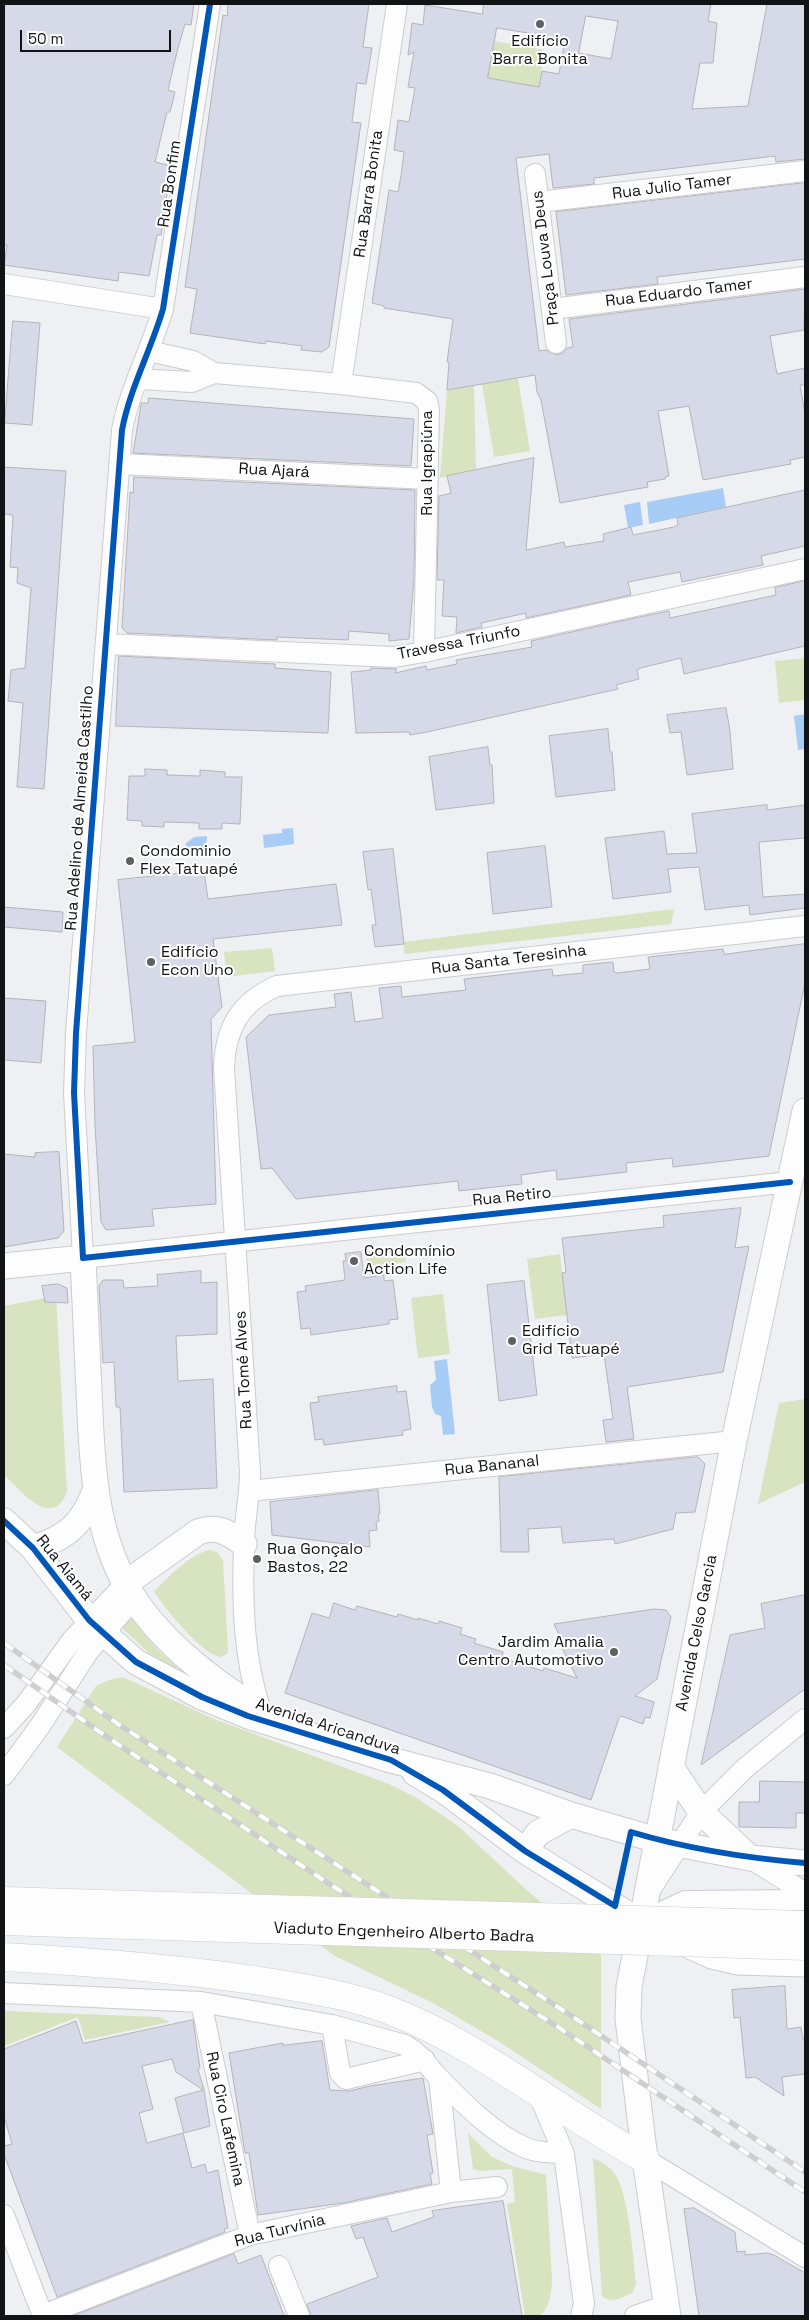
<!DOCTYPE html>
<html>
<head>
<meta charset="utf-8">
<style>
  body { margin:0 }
  #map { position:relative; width:809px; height:2320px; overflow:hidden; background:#eff0f4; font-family:"Space Grotesk",sans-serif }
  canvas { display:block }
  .frame { position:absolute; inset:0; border:5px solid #121315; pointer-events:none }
  .scale { position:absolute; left:20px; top:30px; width:151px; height:22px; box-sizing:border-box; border:2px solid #121315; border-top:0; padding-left:6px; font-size:15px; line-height:18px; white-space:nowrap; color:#121315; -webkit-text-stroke:4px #fff; paint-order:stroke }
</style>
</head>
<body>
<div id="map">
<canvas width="809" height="2320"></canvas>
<div class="frame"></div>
<div class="scale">50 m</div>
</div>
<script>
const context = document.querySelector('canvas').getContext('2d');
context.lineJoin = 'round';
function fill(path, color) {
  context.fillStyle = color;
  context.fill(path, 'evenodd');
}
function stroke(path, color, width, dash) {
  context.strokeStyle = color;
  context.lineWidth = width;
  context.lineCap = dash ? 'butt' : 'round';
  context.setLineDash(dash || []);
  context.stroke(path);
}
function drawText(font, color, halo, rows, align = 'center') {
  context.font = font + ' "Space Grotesk",sans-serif';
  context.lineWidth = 4;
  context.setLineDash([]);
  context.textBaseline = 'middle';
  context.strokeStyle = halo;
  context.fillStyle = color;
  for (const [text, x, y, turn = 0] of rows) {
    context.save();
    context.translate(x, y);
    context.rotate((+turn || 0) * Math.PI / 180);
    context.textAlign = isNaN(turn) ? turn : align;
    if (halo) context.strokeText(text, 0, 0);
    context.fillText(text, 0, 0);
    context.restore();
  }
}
fill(new Path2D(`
  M494 41 544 50 539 87 487 78Z
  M518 379 530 451 494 457 482 384Z
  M474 386 476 470 440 478 447 390Z
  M805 658V700L779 703 775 661Z
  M674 909 671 924 405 954 403 942Z
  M272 948 275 971 227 977 224 952Z
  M377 1250 390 1258 405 1254 406 1262 367 1267 366 1251Z
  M560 1254 567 1315 535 1319 527 1259Z
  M443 1294 450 1354 418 1358 411 1298Z
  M56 1296 67 1492C52 1531 19 1489 4 1475V1306Z
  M805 1399V1482L758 1504 779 1403Z
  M210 1550 218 1553 223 1561 228 1650 227 1654 220 1657C199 1652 167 1610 154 1592 168 1577 190 1554 210 1550Z
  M129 1615 156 1648 182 1672 179 1673 149 1653 122 1628Z
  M123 1677 214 1719 389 1784 415 1797 458 1826 520 1884 601 1955V2109L498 2041 433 2003 335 1956 57 1747 96 1686 109 1680Z
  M4 2011 159 2017 170 2022 85 2040 78 2017 4 2046Z
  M468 2133 492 2157 512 2166 546 2175 552 2280C551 2294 550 2306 540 2316H525L507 2204 515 2202 512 2169 480 2171 473 2169Z
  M593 2158C601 2162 610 2166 615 2174 629 2194 633 2258 636 2284L632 2293C622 2298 611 2304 602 2296Z`), '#d8e3bf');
fill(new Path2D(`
  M723 488 726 507 649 524 647 502Z
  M640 502 643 525 628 528 624 505Z
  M805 714V749L798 750 794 716Z
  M293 828 294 844 264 848 263 835 282 833V829Z
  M207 836 205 857 195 855 185 844 194 837Z
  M447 1359 455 1434 443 1435 441 1416 435 1414 432 1407 430 1385 436 1380 434 1361Z`), '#a7ccf5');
const building = new Path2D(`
  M4 4H194L191 25 185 24 178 48 168 90 175 92 170 112H167L155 162 171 166 161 235H157L149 276 119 272 118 281 4 265 7 245H4Z
  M228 4H369L363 47 372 48 366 84 357 83 352 122 361 123 329 347 322 352 301 350 302 346 266 341 265 344 190 333 197 289 185 287 223 15 227 16Z
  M484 4H711L708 21 717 23 713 63H700L692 109 748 106 767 4H805V159L776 162 775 156 594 178V184L553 188 549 154 516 158 539 351 546 350 557 355 563 353 567 348 573 347 569 319 805 289 804 330 770 336 777 374 805 368V385H800L805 414V457L790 460 791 464 703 480 689 406 658 411 669 476 665 477V479L647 482 648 487 560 503 541 400 537 392 535 375 447 390 449 362H447L453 319 384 308V306L372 303 389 190 398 192 401 176 404 152 394 150 398 120 409 122 415 88 408 87 414 52 408 55 412 23 423 25 425 5 482 14ZM586 16 618 21 611 59 579 53ZM497 28 565 39 559 74 542 71 539 87 488 78Z
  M805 183V259L657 277 658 284 566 295 556 212Z
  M13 321 40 323 32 425 5 423Z
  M149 398 414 419 411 466 133 453 141 405V403H148Z
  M534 458 526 550 564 542 565 547 604 541 603 534 631 527 633 535 674 527 678 525 677 518 805 490V546L761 556 763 565 682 582 680 572 628 582 631 595 526 618V613L481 623 482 627 456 633 457 617 442 616 444 580H437L439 496 451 493 447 476Z
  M4 467 66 471 44 789 17 787 23 703 8 701 11 670 25 668 31 588 17 583 18 568 10 567 13 515 4 514Z
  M134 477 415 490 414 579 409 639 389 641V634L349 631 348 640 277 637V640L127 633 122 628 130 492 133 493Z
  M805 581V646L684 674 681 658 641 668 637 670 639 679 616 685 618 689 427 732 410 735 409 732 356 733 351 672 371 670V668L397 669 395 673 426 666 427 670 457 664 456 660 532 647 531 641 635 618 669 611 670 618 684 615 776 595 775 588Z
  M119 656 275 664V668L331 672 328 733 116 726Z
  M726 708 730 731 733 769 687 775 681 732 670 733 667 715Z
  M608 729 610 752H612L615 790 556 797 549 736Z
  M488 747 490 765H492L494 803 436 810 429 757Z
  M145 769 167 770V775L200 776V770L225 772V777H242L240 824 222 823V829H199V823L164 822V827L142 826V821L127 820 129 776H145Z
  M767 805V810L805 805V838L759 842 763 897 805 894V908L750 915 749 905 705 910 699 867 668 869 671 892 613 899 605 838 664 831 667 854 697 853 692 814Z
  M545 846 552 907 493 914 487 853Z
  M393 849 404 944 375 947 372 925H376L371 889 368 890 363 852Z
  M204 871 208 899 336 884 342 925 213 939 222 1007 211 1019 216 1204 152 1209 154 1226 106 1230 101 1222 95 1126 93 1046 135 1042 118 880Z
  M4 907 63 912 62 932 4 927Z
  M805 944V983L769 1156 673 1167 672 1158 626 1163 627 1172 557 1180 556 1170 521 1175 522 1184 459 1191 458 1181 296 1199 272 1168 261 1169 246 1037 269 1015 336 1007 334 994 351 992 355 1022 383 1018 379 988 401 986 402 997 466 990 464 979 552 969 553 976 583 973V965L613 962 614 972 617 973 650 969 648 957 723 949 724 954Z
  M4 998 46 1001 41 1063 4 1060Z
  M59 1152 64 1231 58 1238 4 1247V1154L35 1157V1153Z
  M741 1208 735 1248 749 1246 723 1372 627 1387 634 1439 606 1442 603 1420 613 1419 604 1354 572 1358 562 1273 566 1272 562 1238 664 1227 663 1216Z
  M361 1252 364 1278 384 1275V1281L393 1280 398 1319 389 1320V1324L311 1335 310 1328 301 1329 297 1292 306 1291 305 1286 345 1280 343 1261H346L345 1254Z
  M201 1271V1283L217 1282V1334L176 1336 178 1381 213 1379 217 1488 124 1492 120 1407H116L114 1362 103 1363 99 1286 103 1280H123L124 1288 158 1286 157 1275Z
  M524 1281 537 1395 499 1401 487 1285Z
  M58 1284 67 1288 68 1303 45 1302 42 1286Z
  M397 1386V1392L406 1391 411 1429 402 1431 403 1435 324 1445 323 1439 315 1440 310 1403 319 1402 318 1397Z
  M698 1457 705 1464 695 1512 676 1513 673 1529 615 1544 614 1539 563 1543 561 1527 528 1529 529 1552H501L499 1477Z
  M378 1490 380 1514H378L379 1521 376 1522 377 1530 369 1531 370 1547 272 1535 270 1502Z
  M805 1595V1689L701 1765 730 1635 765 1628 761 1604Z
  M334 1603 355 1610 357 1606 397 1617 398 1614 418 1620V1618L438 1624 439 1621 462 1628 460 1634 476 1639 474 1643 503 1652 502 1658 543 1671 544 1668 577 1678 557 1638 560 1637 554 1624 654 1609 666 1610 671 1617 657 1679 635 1696 654 1702 650 1718 645 1717 643 1724 621 1716 619 1718 591 1800 285 1693 312 1613 329 1618Z
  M760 1781 805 1782V1813H796V1828L739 1827V1802H759Z
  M785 1986 787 2029 801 2027 803 2039H805V2074L782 2077 784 2096 755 2077 746 2078 740 2017 734 2018 732 1990Z
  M193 2020 200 2068 198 2069 204 2090 210 2126 184 2133 175 2098 203 2090 176 2072 172 2059 142 2066 153 2109 139 2113 147 2143 183 2133 192 2168 205 2164 207 2173 218 2170 228 2228 224 2229 225 2232 57 2297 4 2154V2146L12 2144 4 2116V2049L76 2021 83 2043Z
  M322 2041 330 2090 349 2091 370 2086 423 2078 433 2134 427 2135 433 2173 430 2174 432 2184 343 2203 258 2215 249 2153H245L229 2053 283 2043V2045Z
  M503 2201 522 2316H311L307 2304 378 2277 363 2237 356 2239 351 2226 387 2218 392 2232 434 2217 432 2211Z
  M694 2208 735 2232 737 2252 745 2251V2255L767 2253 774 2255 805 2273V2316H699L684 2209Z
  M234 2254 238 2264 261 2255 283 2313 286 2316H73Z`);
fill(building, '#d6d9e7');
stroke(building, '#b4b4b7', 1);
const minor = new Path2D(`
  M210 4 163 309C151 350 130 388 122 430L76 1033 74 1093 83 1258 790 1182
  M535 174 556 343
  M539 202 805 171
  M4 284 163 309
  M552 309 805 277
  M214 373 341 384 416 393 427 401 429 410 424 652
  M138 379 192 382 214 373 193 361 149 351
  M341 384 397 4
  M120 464 428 479
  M106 644 394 657 424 652 805 569
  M250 1491 734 1441
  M261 1711C243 1658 242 1600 244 1545 244 1520 250 1497 250 1472L224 1068C225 1029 240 1002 277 986L805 926
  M4 1728 26 1704 72 1640 125 1584
  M4 1775 40 1726 88 1652 134 1598
  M750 1858 805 1893
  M650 1890 701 1812 744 1769 805 1719
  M647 1919 685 1901 805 1900
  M4 1993 201 2002 332 2025 405 2045C420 2053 427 2065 438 2077 463 2103 492 2133 526 2148 537 2153 552 2152 564 2154
  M201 2002 250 2235
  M332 2025 340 2073 346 2079 425 2060
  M439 2078 451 2192
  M539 2095 564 2154 584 2304 581 2316
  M645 2159 805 2257
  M4 2215 43 2316
  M279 2266 299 2316
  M43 2315 250 2235 451 2192 497 2187
  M635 2316 667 2305`);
const major = new Path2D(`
  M4 1266 83 1258C85 1302 87 1347 89 1391 92 1459 93 1530 129 1590 156 1637 208 1678 253 1706
  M4 1521 33 1548 89 1620 136 1662 202 1697 248 1716 391 1760 490 1786 571 1815 657 1840 750 1858 805 1863
  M33 1548C68 1538 84 1522 96 1488
  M125 1584 198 1532C217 1525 228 1532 244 1544
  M671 1767 701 1812 750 1858
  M415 1773 443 1790 525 1851 642 1923
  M525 1851 538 1833 571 1815
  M683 1943 712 1956 738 1962 805 1964
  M668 2316 645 2159 628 2019 629 1987 734 1441 805 1111`);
const highway = new Path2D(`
  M4 1957C96 1962 188 1969 279 1984 314 1990 352 1996 386 2009 479 2044 557 2111 645 2159`);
stroke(minor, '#cccccf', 22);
stroke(major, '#cccccf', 27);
stroke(highway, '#cccccf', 29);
stroke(minor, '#fdfdfd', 20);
stroke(major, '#fdfdfd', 25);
stroke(highway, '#fdfdfd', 28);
const rail = new Path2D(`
  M4 1643 118 1724 567 2013 805 2172
  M4 1665 107 1737 331 1885 558 2027 805 2192`);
stroke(rail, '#cececf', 5.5);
stroke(rail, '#fff', 4, [11]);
const highwayBridge = new Path2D(`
  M4 1901 805 1925
  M4 1921 805 1946`);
stroke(highwayBridge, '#cccccf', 29, []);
stroke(highwayBridge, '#fdfdfd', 28);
stroke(new Path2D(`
  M210 4 163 309C151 350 130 388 122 430L76 1033 74 1093 83 1258 790 1182
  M4 1521 33 1548 89 1620 136 1662 202 1697 248 1716 391 1760 443 1790 525 1851 615 1906 631 1832C688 1849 746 1858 805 1863`), '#0057b8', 6);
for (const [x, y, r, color] of [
  [540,24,5,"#5f6063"],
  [130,861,5,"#5f6063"],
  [151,962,5,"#5f6063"],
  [354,1261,5,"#5f6063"],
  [512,1341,5,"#5f6063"],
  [257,1559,5,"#5f6063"],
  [614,1652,5,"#5f6063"]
]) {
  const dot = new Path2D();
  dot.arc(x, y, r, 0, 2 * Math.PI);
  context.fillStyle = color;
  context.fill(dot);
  stroke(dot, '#fff', 2);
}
drawText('16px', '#121315', '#fff', [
  ["Edifício",540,42,"center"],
  ["Barra Bonita",540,60,"center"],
  ["Condominio",140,852],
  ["Flex Tatuapé",140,870],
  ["Edifício",161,953],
  ["Econ Uno",161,971],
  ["Condomínio",364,1252],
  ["Action Life",364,1270],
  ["Edifício",522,1332],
  ["Grid Tatuapé",522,1350],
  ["Rua Gonçalo",267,1550],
  ["Bastos, 22",267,1568],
  ["Jardim Amalia",604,1643,"right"],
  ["Centro Automotivo",604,1661,"right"]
], 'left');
drawText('16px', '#121315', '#fff', [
  ["Rua Bonfim",170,184,-82],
  ["Rua Julio Tamer",672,187,-7],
  ["Rua Barra Bonita",369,194,-82],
  ["Praça Louva Deus",546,258,-97],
  ["Rua Eduardo Tamer",679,293,-7],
  ["Rua Igrapiúna",428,463,-90],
  ["Rua Ajará",274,471,3],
  ["Travessa Triunfo",459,643,-11],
  ["Rua Adelino de Almeida Castilho",80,808,-86],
  ["Rua Santa Teresinha",509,960,-7],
  ["Rua Retiro",512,1197,-6],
  ["Rua Tomé Alves",244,1370,-93],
  ["Rua Bananal",492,1466,-6],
  ["Rua Aiamá",64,1568,51],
  ["Avenida Celso Garcia",697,1633,-79],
  ["Avenida Aricanduva",328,1727,18],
  ["Viaduto Engenheiro Alberto Badra",404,1933,2],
  ["Rua Ciro Lafemina",225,2119,78],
  ["Rua Turvínia",280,2231,-14]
]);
</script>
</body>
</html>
